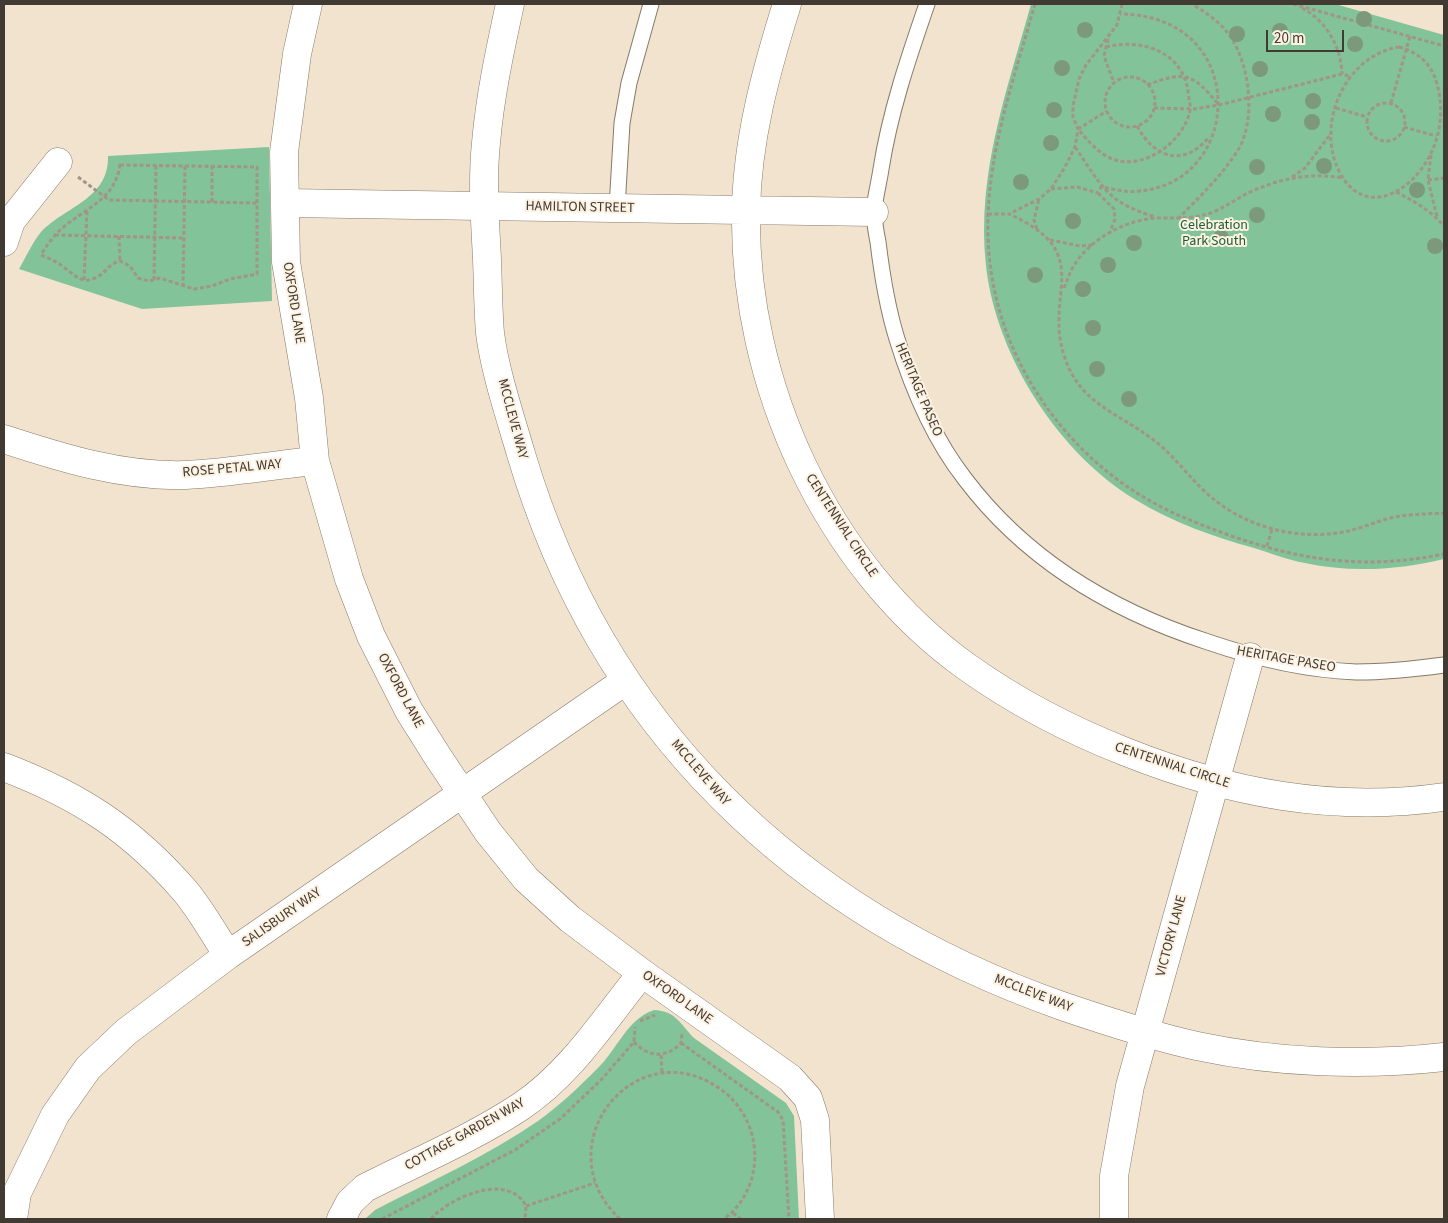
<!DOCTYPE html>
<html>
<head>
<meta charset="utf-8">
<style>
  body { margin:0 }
  #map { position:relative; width:1448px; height:1223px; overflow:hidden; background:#f2e3cf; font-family:"Source Sans 3",sans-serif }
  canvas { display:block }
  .frame { position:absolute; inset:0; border:5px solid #403a32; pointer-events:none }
  .scale { position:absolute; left:1266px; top:30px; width:78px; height:22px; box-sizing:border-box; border:2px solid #403a32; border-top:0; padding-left:6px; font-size:15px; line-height:18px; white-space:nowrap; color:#403a32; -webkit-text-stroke:4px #fdf1e1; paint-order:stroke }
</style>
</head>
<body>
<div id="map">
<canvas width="1448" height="1223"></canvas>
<div class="frame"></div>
<div class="scale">20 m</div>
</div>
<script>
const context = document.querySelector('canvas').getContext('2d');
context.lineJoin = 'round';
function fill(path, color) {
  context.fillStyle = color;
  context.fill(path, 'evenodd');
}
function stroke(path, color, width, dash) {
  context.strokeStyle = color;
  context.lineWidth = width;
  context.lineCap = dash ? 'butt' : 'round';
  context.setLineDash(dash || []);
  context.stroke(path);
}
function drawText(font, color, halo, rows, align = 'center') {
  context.font = font + ' "Source Sans 3",sans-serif';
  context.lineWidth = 4;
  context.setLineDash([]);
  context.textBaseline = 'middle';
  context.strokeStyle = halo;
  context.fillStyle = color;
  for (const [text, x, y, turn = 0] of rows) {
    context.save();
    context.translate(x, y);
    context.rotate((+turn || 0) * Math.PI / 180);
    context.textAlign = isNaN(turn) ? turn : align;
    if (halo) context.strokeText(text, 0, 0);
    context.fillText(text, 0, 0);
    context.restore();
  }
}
fill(new Path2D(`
  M1031 4H1335L1444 35V559C1399 570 1350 573 1305 563 1287 560 1271 553 1254 548 1214 537 1172 522 1136 500 1059 454 996 356 986 266 976 174 1007 91 1031 4Z
  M269 147 272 301 142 309 19 269C26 257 32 243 41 232 66 206 109 199 108 156Z
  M654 1010C676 1011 680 1024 694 1038L786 1103 794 1116 799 1219H365L375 1210C429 1182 487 1156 538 1121 559 1106 579 1087 597 1069 617 1050 627 1019 654 1010Z`), '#82c39a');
const service = new Path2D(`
  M927 4C908 59 890 112 881 169 879 183 875 197 874 211 874 221 876 232 878 242 882 275 887 307 897 339 912 388 933 438 965 479 1027 561 1112 611 1208 642 1255 658 1305 670 1356 672 1385 672 1415 669 1444 665
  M617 208 622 123 629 83 651 4`);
const minor = new Path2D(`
  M308 4 297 54 284 152 286 262 309 398 315 461 349 579 371 636 409 711 438 757 488 832 526 879 570 919 642 973 790 1078 808 1098 815 1120 820 1219
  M787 4C766 71 747 140 746 211 743 383 826 566 967 667 1016 702 1070 730 1126 752 1229 793 1333 813 1444 797
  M285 203 874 212
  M4 242 11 221 58 162
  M4 439C62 458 123 477 186 475 229 473 273 465 315 461
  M4 767C80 796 132 830 185 891 201 910 214 934 228 955
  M13 1219 17 1193 55 1115 88 1068 126 1032 228 955 625 681
  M341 1219 350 1202 365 1188C416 1162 471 1139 520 1107 571 1073 604 1020 642 973
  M1114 1219V1176L1130 1086 1250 657`);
const tertiary = new Path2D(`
  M510 4C500 50 490 96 486 143 482 181 485 220 487 259 488 283 488 309 490 333 495 372 510 416 521 454 602 727 795 912 1062 1006 1106 1021 1151 1036 1197 1046 1276 1063 1364 1066 1444 1057`);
stroke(service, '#877a68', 17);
stroke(minor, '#877a68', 29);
stroke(tertiary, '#877a68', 29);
stroke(new Path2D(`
  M1035 4C1010 93 976 183 992 277 1007 371 1071 458 1154 503 1177 516 1202 525 1226 534 1300 561 1367 570 1444 554
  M1122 4 1117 25 1086 65 1079 79 1073 106V117L1078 129 1075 147 1065 167 1051 189 1039 199 1009 214C1098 254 1042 294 1065 358 1080 403 1116 412 1151 438 1176 456 1192 483 1216 501 1249 527 1295 539 1337 533 1357 531 1375 521 1395 517 1411 514 1428 514 1444 513
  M1293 4 1444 46
  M1302 8C1326 21 1341 46 1342 74
  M1108 39 1104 56 1114 83
  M1106 47C1141 38 1182 51 1188 91 1188 96 1191 104 1190 110 1185 139 1149 167 1119 161 1101 157 1089 142 1078 129L1107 111
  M1399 47C1421 53 1433 66 1438 88 1443 109 1441 131 1432 151 1415 190 1365 222 1339 171 1315 123 1346 55 1399 47Z
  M1105 102a25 25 0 1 1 50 0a25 25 0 1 1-50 0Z
  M1147 85C1186 70 1193 74 1219 105
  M1367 122a19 19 0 1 1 38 0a19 19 0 1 1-38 0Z
  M1391 103 1410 36
  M1154 108 1194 109 1219 105 1342 74 1349 76
  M1336 108 1367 117
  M1137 126C1154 158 1184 168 1209 137
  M1404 127 1436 136
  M1075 147C1102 186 1107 203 1156 217
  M1431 155 1428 180 1437 217
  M120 165 257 167V274L230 279 212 286 194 289 160 278 149 281 138 278 130 266 120 261C108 264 107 272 97 277 82 286 74 274 62 266 56 261 48 258 41 255 48 243 56 233 66 225 90 206 115 198 120 165Z
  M78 177 109 200 257 203
  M1292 177 1305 168 1332 132
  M1428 180 1444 178
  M1051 189 1077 187 1098 193 1101 187C1114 189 1127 193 1139 191 1244 183 1251 15 1120 14
  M1396 192C1414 201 1431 211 1444 226
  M1098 193 1114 209 1115 219 1110 232
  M212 202V166
  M988 214H1009
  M1178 219C1199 197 1221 177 1238 150 1256 120 1250 68 1232 39 1222 23 1208 14 1192 4
  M1037 229 1034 220 1039 199
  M55 235 184 238
  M119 236 120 261
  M1050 240 1080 246 1093 245
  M84 280 87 211
  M154 280 156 166
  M183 287 185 166
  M1064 288C1067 281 1069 274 1073 267 1089 239 1128 218 1160 218 1179 218 1195 219 1213 212 1225 207 1235 200 1246 194 1277 179 1309 172 1343 178
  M1267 546 1272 529
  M640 1021 655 1015
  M634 1042C649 1058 667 1058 681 1043L682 1034
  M681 1043 778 1112 783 1120 789 1219
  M661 1055 662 1074
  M526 1206 595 1183
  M733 1213 741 1219
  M382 1219 515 1150 560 1119 601 1080 634 1042 635 1027
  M431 1219C449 1198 508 1171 526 1206L525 1219
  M620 1219C543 1147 634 1030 719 1088 738 1101 751 1122 754 1145 758 1173 747 1202 724 1219`), '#a09587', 3, [4, 2.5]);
stroke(service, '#fff', 15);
stroke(minor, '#fff', 28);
stroke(tertiary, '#fff', 28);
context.fillStyle = '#7c997c';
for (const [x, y] of [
  [1364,19],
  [1085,30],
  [1280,31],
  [1237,34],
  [1355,44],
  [1062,68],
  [1260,69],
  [1313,101],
  [1054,110],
  [1273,114],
  [1312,122],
  [1051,143],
  [1324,166],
  [1257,167],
  [1021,182],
  [1417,190],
  [1257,215],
  [1073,221],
  [1221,238],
  [1134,243],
  [1435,246],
  [1108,265],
  [1035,275],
  [1083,289],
  [1093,328],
  [1097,369],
  [1129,399]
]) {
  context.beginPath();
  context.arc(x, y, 8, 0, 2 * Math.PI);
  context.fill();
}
drawText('14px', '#403a32', '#fdf1e1', [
  ["HAMILTON STREET",580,208,1],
  ["OXFORD LANE",293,303,81],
  ["HERITAGE PASEO",918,390,67],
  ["MCCLEVE WAY",512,419,75],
  ["ROSE PETAL WAY",232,469,-5],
  ["CENTENNIAL CIRCLE",841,526,57],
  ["HERITAGE PASEO",1286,660,10],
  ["OXFORD LANE",400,691,62],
  ["CENTENNIAL CIRCLE",1172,766,18],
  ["MCCLEVE WAY",700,773,49],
  ["SALISBURY WAY",282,918,-35],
  ["VICTORY LANE",1172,936,-75],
  ["MCCLEVE WAY",1033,994,21],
  ["OXFORD LANE",677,998,35],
  ["COTTAGE GARDEN WAY",465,1135,-29]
]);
drawText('14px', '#1b5d39', '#fdf1e1', [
  ["Celebration",1214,226],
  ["Park South",1214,242]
]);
</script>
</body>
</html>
